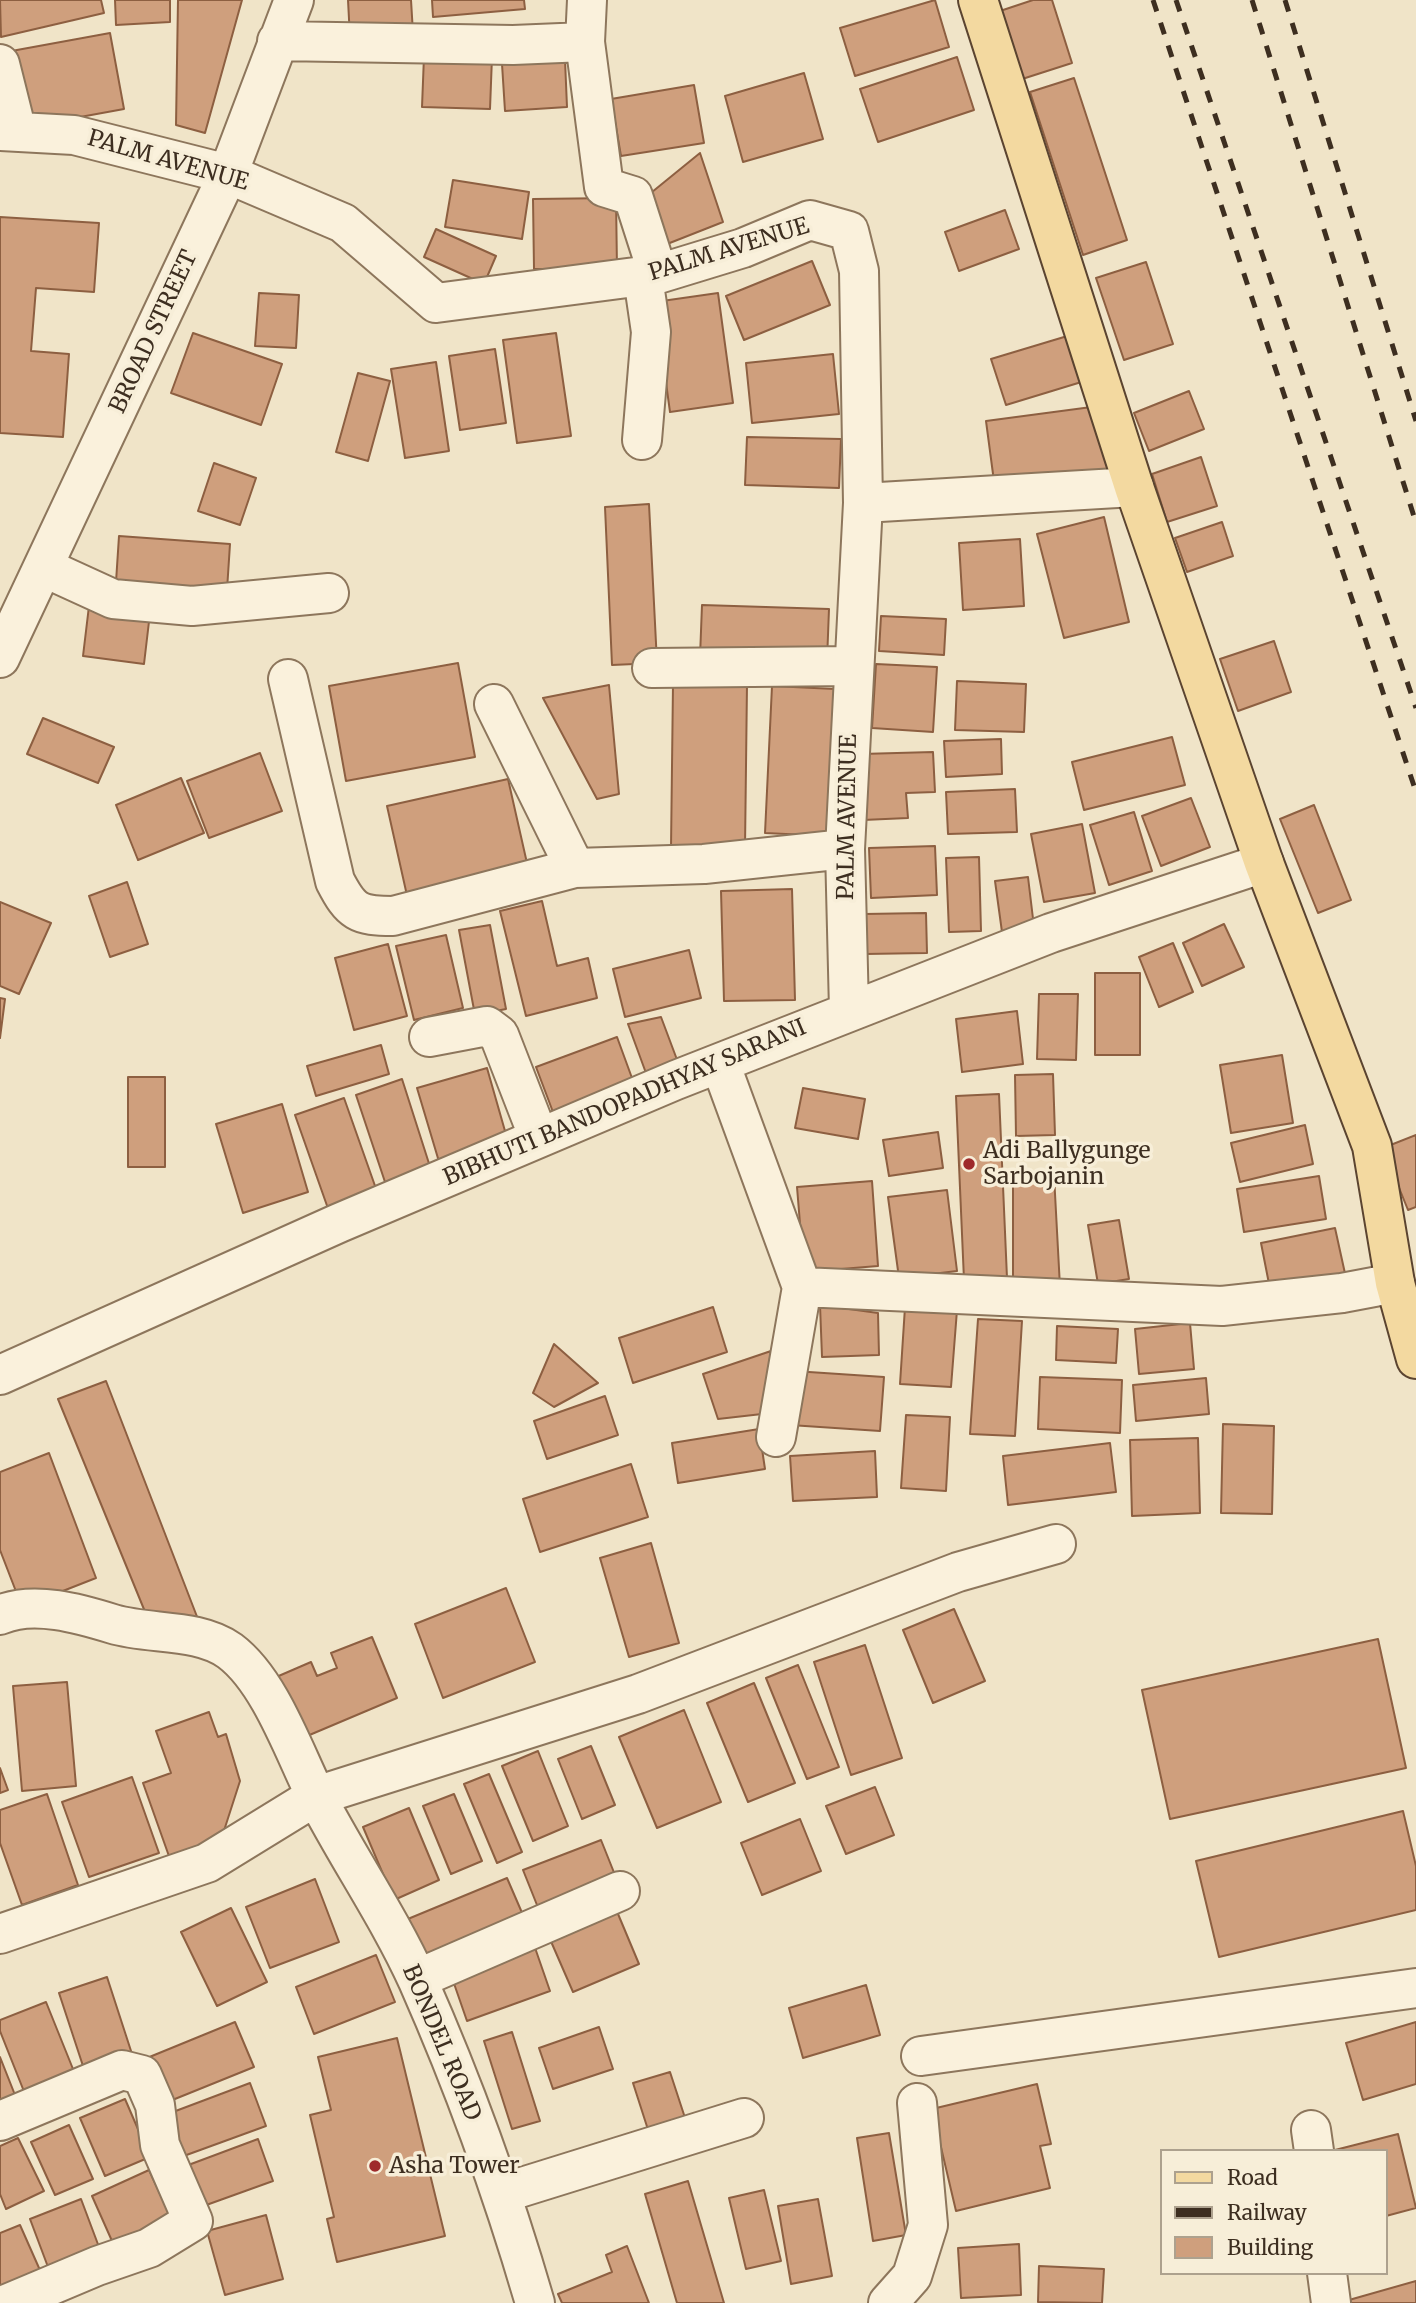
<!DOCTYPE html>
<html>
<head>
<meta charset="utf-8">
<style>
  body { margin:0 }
  #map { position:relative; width:1416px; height:2303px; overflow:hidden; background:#f0e4c8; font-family:Merriweather,serif }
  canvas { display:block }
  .legend { position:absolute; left:1160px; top:2149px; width:228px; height:126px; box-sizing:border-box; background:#f7eed8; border:2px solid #ada18e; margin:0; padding:9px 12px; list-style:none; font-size:21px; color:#3d2e20 }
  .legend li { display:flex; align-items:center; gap:14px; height:35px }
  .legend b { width:35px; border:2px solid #ada18e }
</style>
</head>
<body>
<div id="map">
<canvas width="1416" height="2303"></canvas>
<ul class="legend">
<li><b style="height:9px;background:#f3d9a0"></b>Road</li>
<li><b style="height:9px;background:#3d2e20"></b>Railway</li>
<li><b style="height:19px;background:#cf9f7d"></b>Building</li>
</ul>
</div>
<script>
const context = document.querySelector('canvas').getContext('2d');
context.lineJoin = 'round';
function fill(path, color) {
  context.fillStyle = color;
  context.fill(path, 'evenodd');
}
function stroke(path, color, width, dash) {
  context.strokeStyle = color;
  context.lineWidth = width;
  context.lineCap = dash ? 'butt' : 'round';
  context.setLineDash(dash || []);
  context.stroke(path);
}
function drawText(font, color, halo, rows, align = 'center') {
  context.font = font + ' Merriweather,serif';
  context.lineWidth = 7;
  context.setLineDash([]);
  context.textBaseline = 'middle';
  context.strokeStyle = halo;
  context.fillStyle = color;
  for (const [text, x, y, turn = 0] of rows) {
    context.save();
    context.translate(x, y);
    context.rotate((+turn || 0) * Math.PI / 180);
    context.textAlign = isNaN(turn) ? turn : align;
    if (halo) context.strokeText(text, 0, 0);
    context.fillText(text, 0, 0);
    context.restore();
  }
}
const building = new Path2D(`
  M0 0H101L104 13 1 37Z
  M115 0H170V22L116 25Z
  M178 0H242L205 133 176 125Z
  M348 0H411L413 33 350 38Z
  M432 0H524L525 9 433 17Z
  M935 0 949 47 855 76 840 28Z
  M1033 0H1052L1072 63 1016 81 994 13Z
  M110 33 124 109 20 128 6 52Z
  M424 56 492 57 490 109 422 107Z
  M957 57 974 110 878 142 860 89Z
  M565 60 567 107 505 111 502 64Z
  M804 73 823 139 743 162 725 96Z
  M1074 78 1127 240 1083 255 1030 92Z
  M694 85 704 143 621 156 611 99Z
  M700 153 723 222 657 248 641 201Z
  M453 180 529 192 522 239 445 227Z
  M616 198 617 269H534L533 199Z
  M1005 210 1019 249 959 271 945 232Z
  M0 217 99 223 94 292 36 288 31 351 69 354 63 437 0 433Z
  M436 229 496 256 484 284 424 257Z
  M812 261 830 305 744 340 726 296Z
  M1146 262 1173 344 1124 360 1096 278Z
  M259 293 299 295 296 348 255 346Z
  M718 293 733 403 670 412 655 302Z
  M193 333 282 364 261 425 171 393Z
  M556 333 571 436 517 443 503 340Z
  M1074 334 1088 380 1006 405 991 359Z
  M495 349 506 423 460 430 449 356Z
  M833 354 839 414 752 423 746 363Z
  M436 362 449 451 405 458 391 369Z
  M358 373 390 381 368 461 336 452Z
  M1189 391 1204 429 1149 451 1134 413Z
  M1099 406 1108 474 995 489 986 421Z
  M747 437 841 439 839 488 745 485Z
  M1201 457 1217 506 1167 522 1152 474Z
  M214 463 256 478 240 525 198 511Z
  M649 504 657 663 612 665 605 507Z
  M1104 517 1129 622 1064 638 1037 534Z
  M1222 522 1233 556 1187 572 1175 538Z
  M119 536 230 544 227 590 116 582Z
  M1020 539 1024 606 963 610 959 543Z
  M702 605 829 609 827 661 700 657Z
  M89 606 150 613 144 664 83 656Z
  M881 616 946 619 944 655 879 651Z
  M1274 641 1291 692 1238 711 1220 659Z
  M458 663 475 757 346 781 329 686Z
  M876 664 937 667 933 732 872 728Z
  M957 681 1026 684 1024 732 955 730Z
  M673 684H747L745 848H671Z
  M609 685 619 794 597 799 543 698Z
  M772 686 835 689 828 836 765 833Z
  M43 718 114 747 98 783 27 754Z
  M1172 737 1185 785 1084 810 1072 762Z
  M1001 739 1002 774 946 777 944 741Z
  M933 752 935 792 906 793 908 818 863 820 861 754Z
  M260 753 282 811 209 838 187 781Z
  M181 778 204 833 138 860 116 805Z
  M508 779 529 872 408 900 387 806Z
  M1015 789 1017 832 948 834 946 792Z
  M1191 798 1210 847 1161 866 1142 816Z
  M1314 805 1351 900 1318 913 1280 819Z
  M1134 812 1152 871 1109 885 1090 825Z
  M1082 824 1095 893 1044 902 1031 834Z
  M935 846 937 895 871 898 869 848Z
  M979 857 981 931 949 932 946 858Z
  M1028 877 1034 927 1002 932 995 881Z
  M127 882 148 944 110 957 89 896Z
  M792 889 795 1000 724 1001 721 891Z
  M542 901 557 966 588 958 597 998 526 1016 500 911Z
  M0 902 51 923 19 994 0 986Z
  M926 913 927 953 865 954 864 914Z
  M1224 924 1244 967 1202 986 1183 943Z
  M490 925 506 1009 475 1015 459 930Z
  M446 935 463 1008 414 1020 396 946Z
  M1173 943 1193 992 1159 1007 1139 957Z
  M388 944 407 1016 354 1030 335 958Z
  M689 950 701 998 625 1017 613 969Z
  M1095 973H1140V1055H1095Z
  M1039 994H1078L1076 1060 1037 1059Z
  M0 998 5 999 0 1038Z
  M1017 1011 1023 1064 962 1072 956 1019Z
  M661 1017 682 1073 650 1084 628 1024Z
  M617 1037 636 1089 556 1120 536 1067Z
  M381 1045 389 1074 316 1096 307 1066Z
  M1282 1055 1293 1123 1231 1133 1220 1065Z
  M487 1068 509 1145 440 1165 417 1088Z
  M1053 1074 1055 1135 1016 1136 1015 1075Z
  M128 1077H165V1167H128Z
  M402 1079 433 1176 388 1191 356 1095Z
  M803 1088 865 1099 858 1139 795 1128Z
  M999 1094 1007 1278 964 1280 956 1096Z
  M344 1098 380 1200 331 1217 295 1115Z
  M282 1104 308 1192 243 1213 216 1124Z
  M1305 1125 1313 1164 1240 1182 1231 1143Z
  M938 1132 943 1168 889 1176 883 1140Z
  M1416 1135V1207L1408 1210 1383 1148Z
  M1013 1174 1054 1175 1060 1287 1013 1286Z
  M1319 1176 1326 1219 1244 1232 1237 1189Z
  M872 1181 878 1266 804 1272 797 1187Z
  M947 1190 957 1271 899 1278 888 1197Z
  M1119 1220 1129 1279 1098 1284 1088 1225Z
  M1335 1228 1346 1278 1271 1294 1261 1243Z
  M820 1305 878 1313 879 1355 822 1357Z
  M713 1307 727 1352 633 1383 619 1338Z
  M905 1307 957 1310 951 1387 900 1384Z
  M978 1319 1022 1321 1015 1436 970 1434Z
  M1190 1323 1194 1369 1139 1374 1135 1329Z
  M1057 1326 1118 1329 1116 1363 1056 1360Z
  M554 1344 598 1383 554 1407 533 1393Z
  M771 1351 762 1414 718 1419 703 1374Z
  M794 1371 884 1377 880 1431 790 1425Z
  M1040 1377 1122 1380 1120 1433 1038 1429Z
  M1206 1378 1209 1414 1136 1421 1133 1385Z
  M106 1381 201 1627 150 1624 58 1399Z
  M605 1396 618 1435 547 1459 534 1421Z
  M906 1415 950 1417 946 1491 901 1488Z
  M1223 1424 1274 1426 1272 1514 1221 1513Z
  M759 1429 765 1469 678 1483 672 1443Z
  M1198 1438 1200 1513 1132 1516 1130 1440Z
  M1110 1443 1116 1492 1008 1505 1003 1456Z
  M875 1451 877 1497 793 1501 790 1456Z
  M49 1453 96 1578 22 1607 0 1550V1472Z
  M631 1464 648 1517 540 1552 523 1499Z
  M651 1543 679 1643 629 1657 600 1558Z
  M506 1588 535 1662 443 1698 415 1624Z
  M954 1609 985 1681 933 1703 903 1630Z
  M372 1637 397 1698 300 1739 274 1678 311 1662 317 1676 337 1668 331 1653Z
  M1378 1639 1406 1768 1170 1819 1142 1690Z
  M865 1645 902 1758 851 1775 814 1662Z
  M798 1665 839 1767 807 1779 766 1678Z
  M67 1682 76 1786 22 1791 13 1686Z
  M754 1683 795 1783 748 1802 707 1703Z
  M684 1710 721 1802 657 1828 619 1737Z
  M209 1712 218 1737 226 1734 240 1781 220 1843 170 1859 143 1783 171 1773 156 1731Z
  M591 1746 615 1805 582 1819 558 1759Z
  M538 1751 568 1826 533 1841 502 1766Z
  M0 1768 8 1790 0 1793Z
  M489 1774 522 1852 497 1863 464 1784Z
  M132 1777 159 1853 89 1877 62 1802Z
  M875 1787 894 1835 846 1854 826 1806Z
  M47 1794 78 1885 22 1905 0 1843V1810Z
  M454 1794 482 1861 451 1874 423 1806Z
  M409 1808 439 1880 394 1900 363 1827Z
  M1403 1811 1416 1866V1910L1219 1957 1196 1861Z
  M800 1819 821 1871 762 1895 741 1843Z
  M601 1840 619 1885 541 1915 523 1870Z
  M507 1878 526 1922 421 1966 403 1921Z
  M315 1879 339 1942 270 1968 246 1907Z
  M613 1902 639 1964 573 1992 546 1930Z
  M231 1908 267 1982 217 2006 181 1932Z
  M533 1942 550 1991 467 2021 450 1972Z
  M376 1955 395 2002 314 2034 296 1987Z
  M107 1977 132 2054 84 2069 59 1993Z
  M866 1985 880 2035 803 2058 789 2008Z
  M46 2002 75 2074 25 2094 0 2031V2020Z
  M235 2022 254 2067 165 2103 147 2058Z
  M1416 2022V2084L1363 2100 1346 2043Z
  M599 2027 613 2069 553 2089 539 2048Z
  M512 2032 540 2121 512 2129 484 2041Z
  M397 2038 445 2236 337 2262 327 2219 334 2217 310 2115 331 2110 318 2057Z
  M0 2057 15 2095 0 2100Z
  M670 2072 688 2127 651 2139 633 2083Z
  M250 2083 266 2126 181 2157 165 2115Z
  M1037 2084 1051 2144 1040 2146 1050 2188 956 2211 932 2109Z
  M125 2099 150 2157 105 2176 80 2118Z
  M69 2125 93 2179 55 2195 31 2142Z
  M889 2133 906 2235 873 2241 857 2138Z
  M1398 2134 1416 2208 1386 2216V2151L1335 2150Z
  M18 2138 44 2191 6 2209 0 2194V2146Z
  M258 2139 273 2181 198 2208 183 2167Z
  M149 2170 174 2224 116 2250 92 2196Z
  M688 2181 724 2303H677L645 2194Z
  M764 2190 781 2261 746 2269 729 2198Z
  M81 2199 99 2247 48 2267 30 2219Z
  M818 2199 832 2276 791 2284 778 2206Z
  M266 2215 283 2279 225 2295 207 2231Z
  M20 2225 43 2277 0 2295V2233Z
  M1019 2244 1021 2295 961 2298 958 2248Z
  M627 2246 649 2303H562L558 2294 612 2272 606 2255Z
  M1039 2266 1104 2269 1102 2303 1038 2302Z
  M1416 2281V2303H1349V2300Z`);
fill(building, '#cf9f7d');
stroke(building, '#8d5f41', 2);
const minor = new Path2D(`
  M277 41 513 45 585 42 587 0
  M585 42 604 187 633 196 658 274
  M0 64 17 132
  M0 131 74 135 228 174 343 223 436 303 658 274 743 248 810 220 849 231 859 271 863 503 845 849 849 1010
  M642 440 651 332 643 277
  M863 503 1134 487
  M43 567 113 599 192 606 329 593
  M0 658 228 174 294 0
  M652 668 852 666
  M288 679 335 881C351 912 358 916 393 916L575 868
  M494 704 575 868 704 864 845 849
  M429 1037 487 1026 499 1035 539 1138
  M720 1063 802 1287 1222 1306 1342 1293 1395 1283
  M0 1375 339 1223 676 1080 1051 933 1264 863
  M776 1437 802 1287
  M0 1615C33 1600 81 1614 113 1624 150 1635 198 1628 230 1651 270 1681 294 1752 316 1796 348 1858 389 1917 418 1981 464 2085 503 2193 535 2303
  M0 1934 207 1863 316 1796 638 1694 958 1572 1056 1544
  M417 1979 620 1891
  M921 2056 1416 1988
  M0 2121 122 2070 142 2075 155 2105 160 2145 193 2221 149 2248 97 2266 9 2303
  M1311 2130 1314 2151
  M503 2193 744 2118
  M1327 2273 1331 2303
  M888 2303 912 2276 928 2225 917 2103`);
const major = new Path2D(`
  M978 0 1134 487 1264 863 1372 1146 1395 1283 1416 1359`);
stroke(minor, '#8d765c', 42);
stroke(major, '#5b4430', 42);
stroke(minor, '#faf1dc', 38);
stroke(major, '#f3d9a0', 38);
stroke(new Path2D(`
  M1153 0 1416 792
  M1176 0 1416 708
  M1252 0 1416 523
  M1285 0 1416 421`), '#3d2e20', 5, [12, 12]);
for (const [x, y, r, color] of [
  [969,1164,7,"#9e2a2b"],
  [375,2166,7,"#9e2a2b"]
]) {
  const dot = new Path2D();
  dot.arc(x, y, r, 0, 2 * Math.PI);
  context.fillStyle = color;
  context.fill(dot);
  stroke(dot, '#f7eed8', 2.5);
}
drawText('23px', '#3d2e20', '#f7eed8', [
  ["PALM AVENUE",168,161,16],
  ["PALM AVENUE",729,250,-17],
  ["BROAD STREET",154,332,-65],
  ["PALM AVENUE",848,817,-89],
  ["BIBHUTI BANDOPADHYAY SARANI",625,1103,-23],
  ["BONDEL ROAD",441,2043,67]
]);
drawText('23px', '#3d2e20', '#f7eed8', [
  ["Adi Ballygunge",983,1151],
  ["Sarbojanin",983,1177],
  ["Asha Tower",389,2166]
], 'left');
</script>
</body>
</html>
